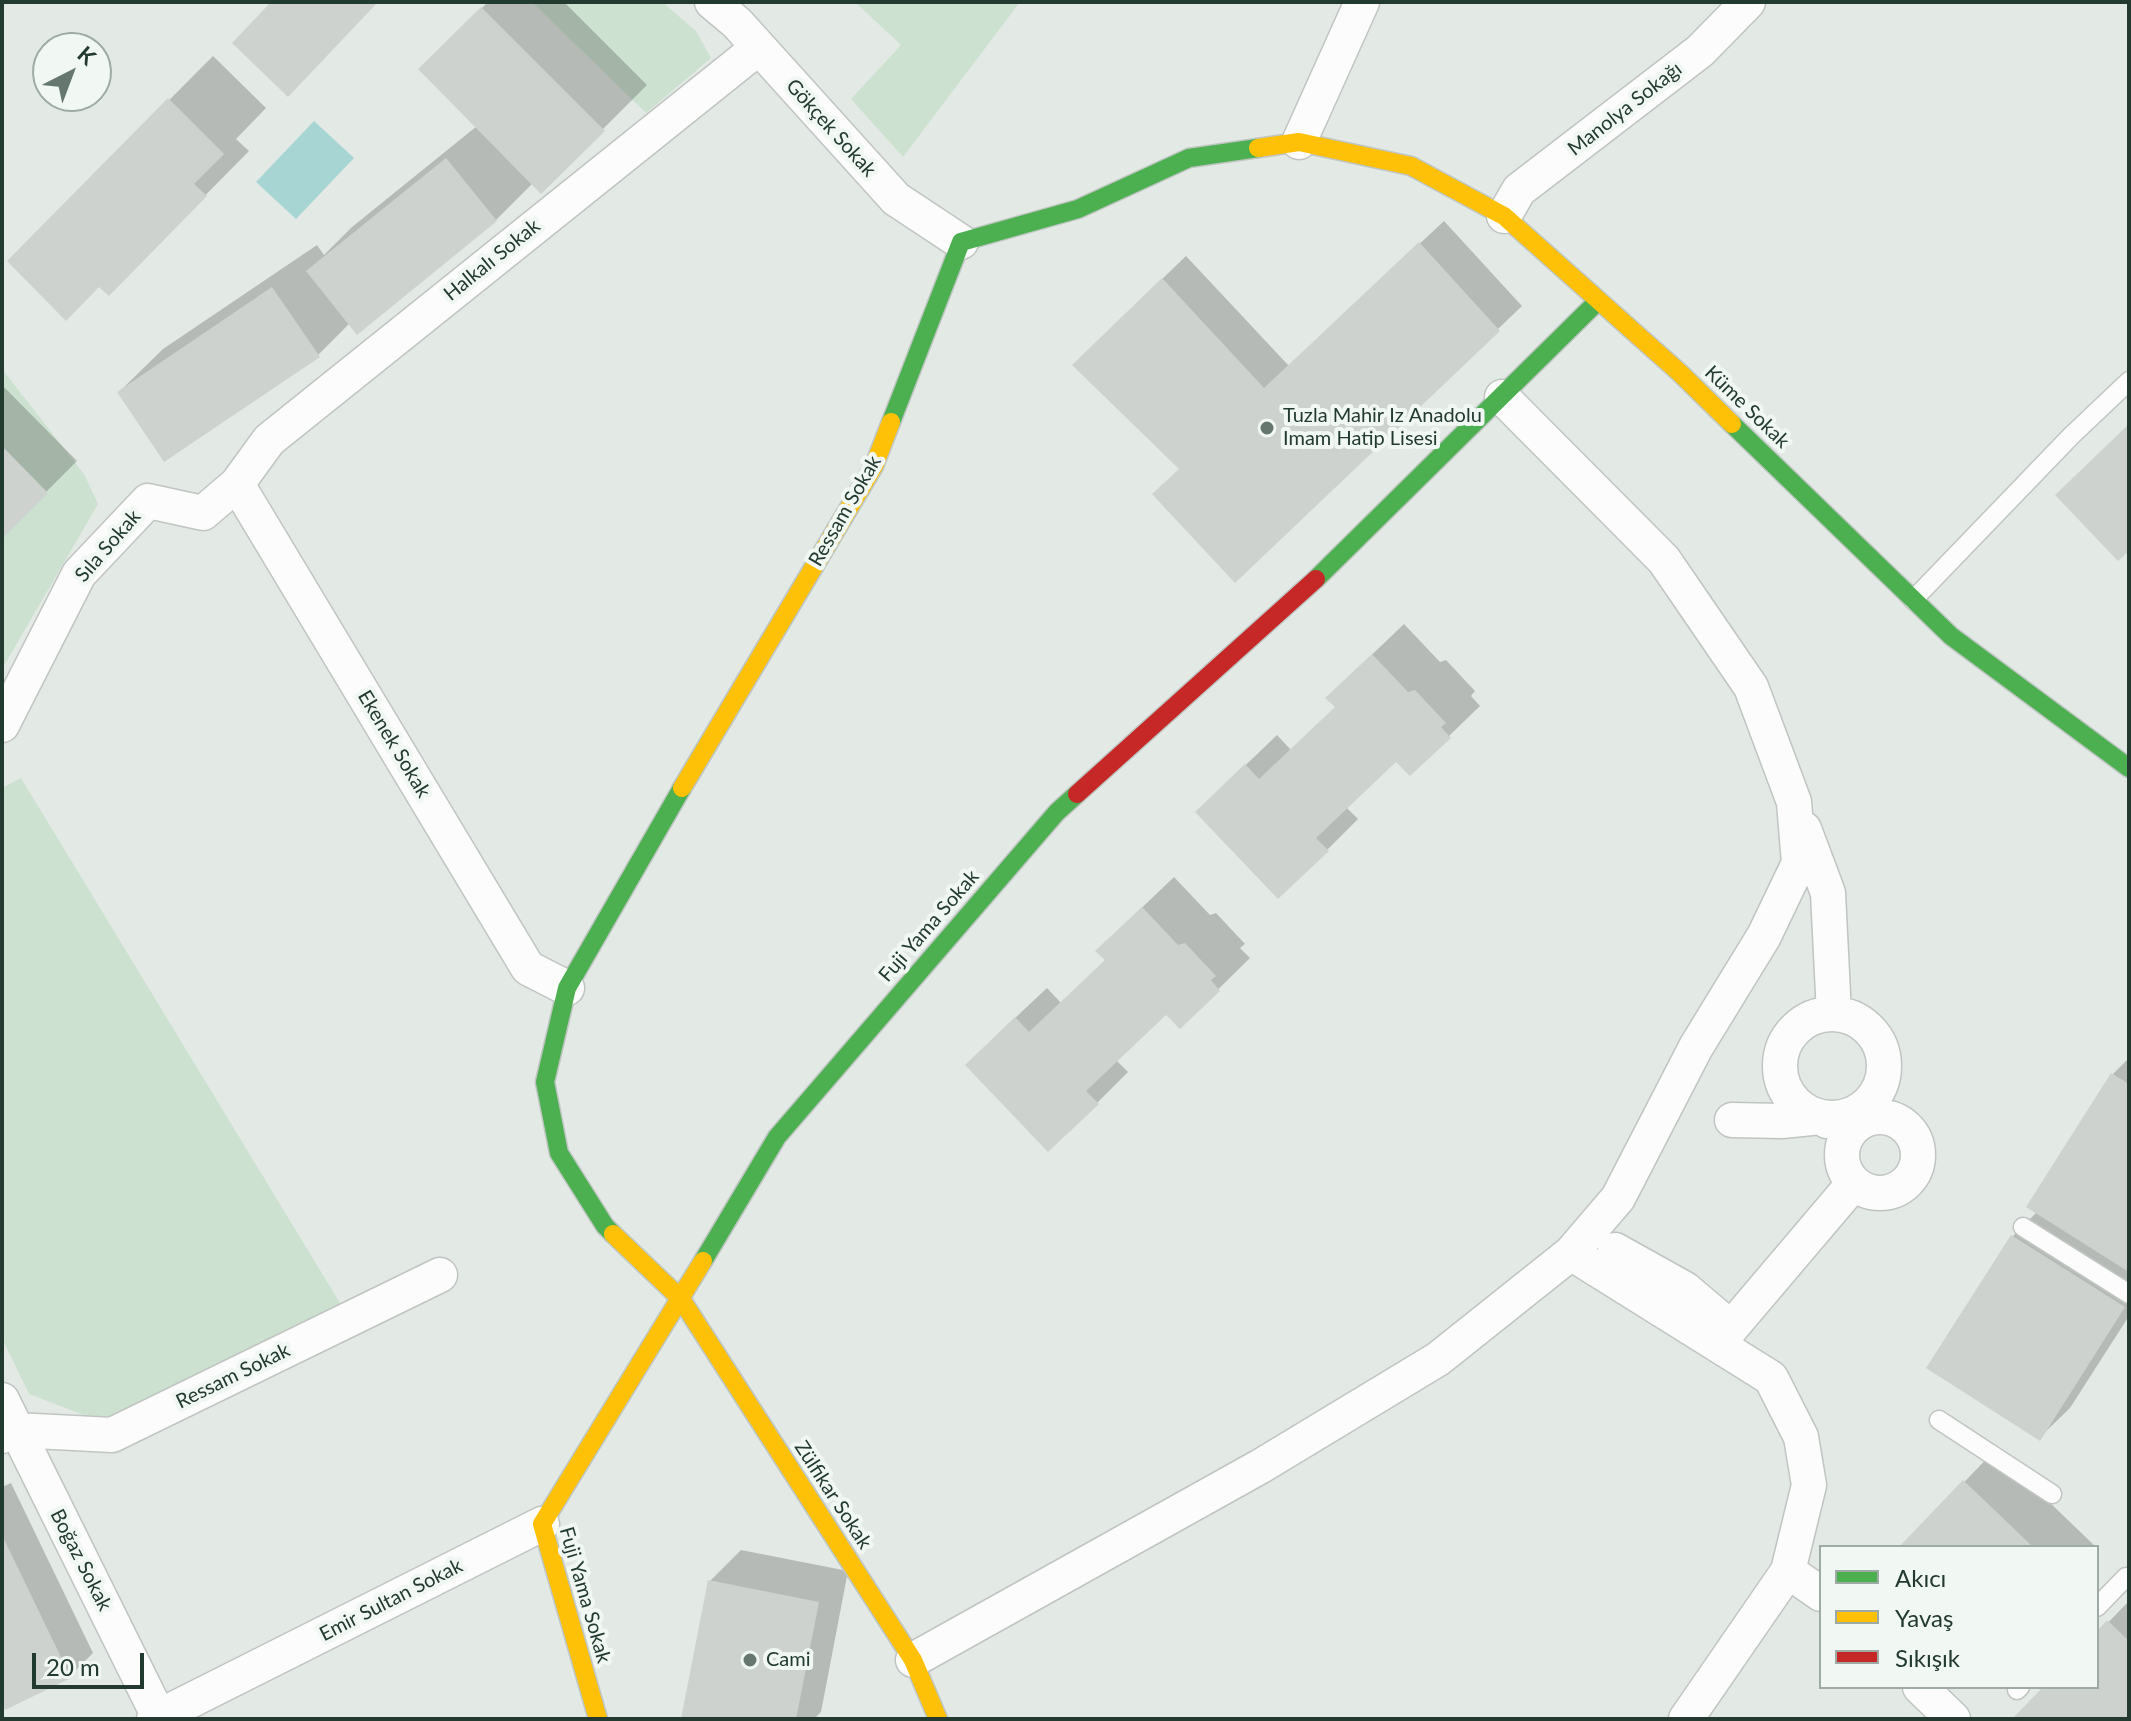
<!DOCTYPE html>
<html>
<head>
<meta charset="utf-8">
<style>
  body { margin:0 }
  #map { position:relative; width:2131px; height:1721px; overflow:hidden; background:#e3e9e5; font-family:Lato,sans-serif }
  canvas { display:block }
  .frame { position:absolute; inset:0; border:4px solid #223a2f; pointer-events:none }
  .legend { position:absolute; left:1819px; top:1545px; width:280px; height:144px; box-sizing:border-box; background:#f1f7f3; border:2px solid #9eaba5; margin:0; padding:10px 14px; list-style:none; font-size:24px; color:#223a2f }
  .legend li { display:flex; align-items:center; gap:16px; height:40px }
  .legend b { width:40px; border:2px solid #9eaba5 }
  .north { position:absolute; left:32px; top:32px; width:80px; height:80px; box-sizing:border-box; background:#f1f7f3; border:2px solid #9eaba5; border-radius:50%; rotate:42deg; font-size:22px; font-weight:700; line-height:32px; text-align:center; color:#223a2f }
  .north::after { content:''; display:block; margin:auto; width:28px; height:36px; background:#66776f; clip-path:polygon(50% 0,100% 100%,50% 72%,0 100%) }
  .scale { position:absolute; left:32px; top:1653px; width:112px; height:36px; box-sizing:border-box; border:4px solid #223a2f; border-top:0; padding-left:10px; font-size:24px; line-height:28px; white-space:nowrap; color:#223a2f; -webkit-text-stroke:6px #f1f7f3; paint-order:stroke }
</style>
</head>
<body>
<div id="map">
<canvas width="2131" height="1721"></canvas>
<div class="frame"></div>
<ul class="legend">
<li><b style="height:10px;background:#4caf50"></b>Akıcı</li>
<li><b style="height:10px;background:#ffc107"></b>Yavaş</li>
<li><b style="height:10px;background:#c62828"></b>Sıkışık</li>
</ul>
<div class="north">K</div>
<div class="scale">20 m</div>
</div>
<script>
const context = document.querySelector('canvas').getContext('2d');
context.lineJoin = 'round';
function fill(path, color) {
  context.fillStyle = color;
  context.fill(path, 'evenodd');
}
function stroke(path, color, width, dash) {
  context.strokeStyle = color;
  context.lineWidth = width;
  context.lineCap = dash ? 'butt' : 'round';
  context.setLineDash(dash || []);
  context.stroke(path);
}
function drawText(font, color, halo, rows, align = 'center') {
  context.font = font + ' Lato,sans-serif';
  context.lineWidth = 8;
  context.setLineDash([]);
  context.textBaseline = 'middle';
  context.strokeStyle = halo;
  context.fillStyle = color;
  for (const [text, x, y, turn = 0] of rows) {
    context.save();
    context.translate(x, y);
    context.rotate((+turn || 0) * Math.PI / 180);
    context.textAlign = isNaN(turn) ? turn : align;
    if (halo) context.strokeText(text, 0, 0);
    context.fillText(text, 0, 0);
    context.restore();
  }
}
fill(new Path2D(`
  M532 2H662L696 31 711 58 646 113Z
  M855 2H1020L903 157 851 99 901 45Z
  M2 369 84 474 98 504 2 669Z
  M21 778 343 1308 110 1425 29 1394 2 1338V788Z`), '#cde1d0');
fill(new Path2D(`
  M314 121 354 158 296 219 256 182Z`), '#a6d5d3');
fill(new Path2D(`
  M488 2H564L647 85 541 191 533 183 496 220 350 323 318 355 119 392 163 349 317 245 324 255 352 227 477 126 420 69Z
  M213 56 266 108 236 139 249 151 109 293 100 284 9 261Z
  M1444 221 1522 306 1235 580 1181 468 1098 341 1186 256 1289 366Z
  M2 385 77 461 2 536Z
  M1404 624 1440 662 1446 660 1475 691 1471 696 1480 706 1449 736 1396 759 1346 807 1358 819 1327 850 1228 782 1277 735 1291 750 1337 707 1359 667Z
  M1174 877 1210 915 1216 913 1245 944 1240 948 1250 958 1180 1027 1166 1012 1116 1060 1128 1072 1097 1103 998 1034 1047 988 1061 1003 1107 960 1129 920Z
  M2129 1058V1316L2070 1408 2039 1438 2013 1236 2037 1212 2113 1074Z
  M1995 1450 2096 1547H1902Z
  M11 1483 93 1653 70 1676 2 1700V1487Z
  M741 1550 848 1571 821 1712 814 1719H683L710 1581Z
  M2129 1601V1719H2019L2046 1687H2097V1634Z`), '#0003');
fill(new Path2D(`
  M271 2H378L288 97 232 43Z
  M481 7 605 131 541 194 418 69Z
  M168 98 224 154 194 184 207 196 109 296 99 287 66 321 7 261Z
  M446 158 497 221 357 335 306 271Z
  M1419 242 1500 331 1235 583 1152 494 1179 469 1072 365 1162 278 1264 388Z
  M272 287 320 357 164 462 117 392Z
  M2129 424V551L2118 561 2055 495Z
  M2 446 48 493 2 539Z
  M1372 654 1408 692 1415 690 1446 723 1441 727 1451 738 1410 776 1396 762 1316 838 1329 851 1278 899 1195 812 1245 764 1259 779 1335 707 1325 698Z
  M1142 907 1178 945 1185 943 1216 976 1211 980 1220 991 1180 1029 1166 1015 1086 1091 1099 1104 1048 1152 965 1065 1015 1017 1029 1032 1105 960 1095 951Z
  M2111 1073 2129 1084V1272L2026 1207Z
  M2011 1235 2125 1307 2040 1441 1926 1368Z
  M1963 1480 2033 1547H1899Z
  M2 1535 71 1678 5 1710 2 1704Z
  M708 1580 819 1602 796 1719H681Z
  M2107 1620 2129 1641V1719H2016L2014 1717 2043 1687H2097V1631Z`), '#cdd2cf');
const lane = new Path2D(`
  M1913 600 2071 436 2129 381
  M2023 1227 2129 1294
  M1939 1420 2052 1494
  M2097 1607 2126 1577
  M2017 1690 2020 1687`);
const street = new Path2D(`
  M712 2 737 23 896 199 961 242
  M1299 142 1362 2
  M1504 216 1519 190 1700 51 1748 2
  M237 484 528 968 567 988
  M2 725 79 574 148 501 203 513 237 484 269 440 758 48
  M1804 829 1828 893 1834 1014
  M1780 1066a52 52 0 1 1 104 0a52 52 0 1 1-104 0Z
  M1842 1155a38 38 0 1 1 76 0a38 38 0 1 1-76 0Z
  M1732 1120 1782 1121 1821 1117 1827 1121
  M1615 1250 1685 1289 1731 1328 1722 1341
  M1571 1253 1771 1378 1801 1437 1809 1485 1788 1571 1686 1719
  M1731 1328 1854 1183
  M2 1400 160 1719
  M2 1436 16 1430 112 1435 440 1275
  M1788 1571 1821 1594
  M913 1660 1261 1466 1438 1359 1571 1253 1618 1198 1696 1047 1764 936 1799 863 1794 802 1751 687 1664 560 1502 397
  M1920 1687 1953 1719
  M154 1719 542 1524`);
const fast = new Path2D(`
  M891 422 961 242 1078 209 1189 158 1258 148
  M1732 424 1951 636 2129 768
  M1316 579 1598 301
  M613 1234 605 1226 559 1153 545 1082 567 988 682 788
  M703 1261 777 1137 1057 812 1077 794`);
const slow = new Path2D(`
  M1258 148 1299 142 1411 166 1504 216 1680 373 1732 424
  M682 788 874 466 891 422
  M613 1234 681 1299 913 1660 938 1719
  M598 1719 542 1524 703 1261`);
const jam = new Path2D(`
  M1077 794 1316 579`);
stroke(lane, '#c0c5c2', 21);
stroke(street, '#c0c5c2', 37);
stroke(fast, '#bfc6c2', 21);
stroke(slow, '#bfc6c2', 21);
stroke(jam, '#bfc6c2', 21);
stroke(lane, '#fbfcfb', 18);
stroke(street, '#fbfcfb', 34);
stroke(fast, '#4caf50', 18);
stroke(slow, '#ffc107', 18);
stroke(jam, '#c62828', 18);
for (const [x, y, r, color] of [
  [1267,428,8,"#66776f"],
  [750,1660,8,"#66776f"]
]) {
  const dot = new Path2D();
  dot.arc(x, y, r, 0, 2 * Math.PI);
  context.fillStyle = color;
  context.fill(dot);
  stroke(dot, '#f1f7f3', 3);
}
drawText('20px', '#223a2f', '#f1f7f3', [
  ["Manolya Sokağı",1625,109,-38],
  ["Gökçek Sokak",831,128,48],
  ["Halkalı Sokak",492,260,-39],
  ["Küme Sokak",1747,407,44],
  ["Ressam Sokak",845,511,-60],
  ["Sıla Sokak",108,546,-49],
  ["Ekenek Sokak",394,744,59],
  ["Fuji Yama Sokak",929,926,-49],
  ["Ressam Sokak",233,1376,-26],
  ["Zülfikar Sokak",833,1495,57],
  ["Boğaz Sokak",81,1560,63],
  ["Fuji Yama Sokak",585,1595,74],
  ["Emir Sultan Sokak",391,1600,-27]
]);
drawText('20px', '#223a2f', '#f1f7f3', [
  ["Tuzla Mahir Iz Anadolu",1283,416],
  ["Imam Hatip Lisesi",1283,439],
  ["Cami",766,1660]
], 'left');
</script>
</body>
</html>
